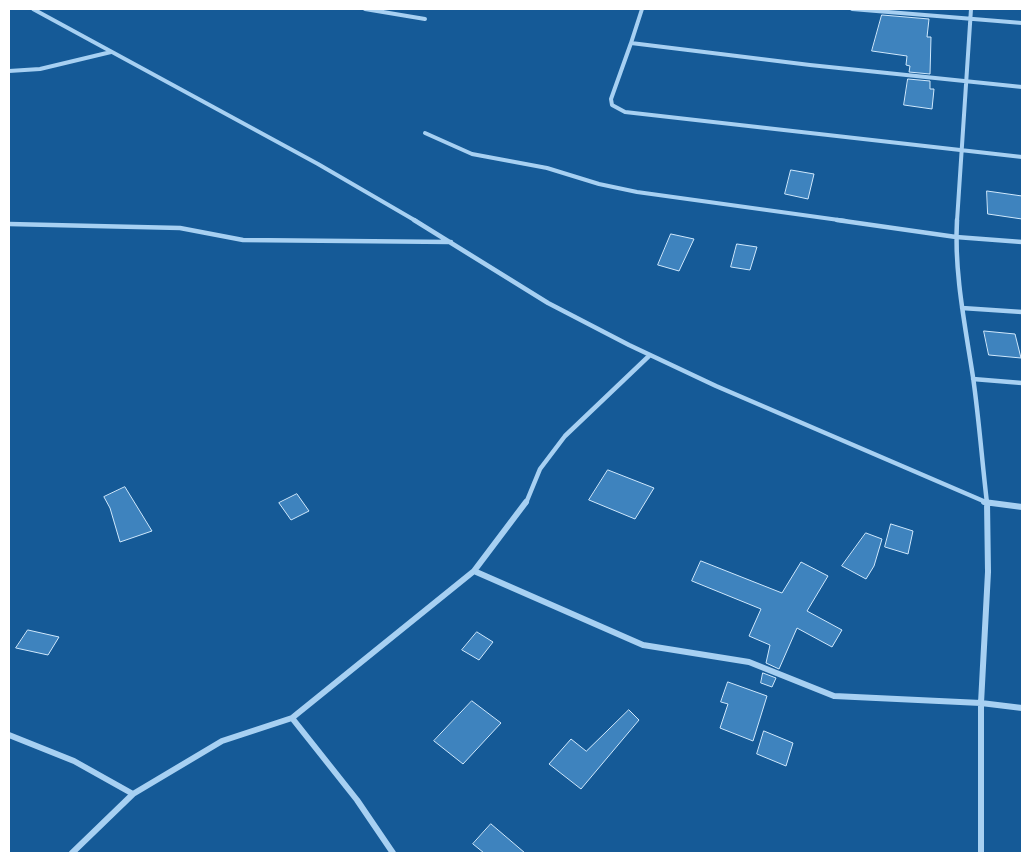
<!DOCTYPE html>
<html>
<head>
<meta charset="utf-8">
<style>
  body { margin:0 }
  #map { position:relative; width:1031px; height:862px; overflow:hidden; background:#155a97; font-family:Manrope,sans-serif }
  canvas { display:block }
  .frame { position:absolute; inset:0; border:10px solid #fff; pointer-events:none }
</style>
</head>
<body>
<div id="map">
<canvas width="1031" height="862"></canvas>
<div class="frame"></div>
</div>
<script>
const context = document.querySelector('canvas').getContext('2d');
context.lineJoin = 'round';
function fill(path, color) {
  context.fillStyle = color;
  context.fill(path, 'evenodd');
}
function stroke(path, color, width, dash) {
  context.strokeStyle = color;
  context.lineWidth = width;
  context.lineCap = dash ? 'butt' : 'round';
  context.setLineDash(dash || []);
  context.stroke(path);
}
const building = new Path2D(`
  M882 15 929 19 927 37H931L930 74 909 72 910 66 906 65 907 56 872 51Z
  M908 79 930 81V89H934L932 109 904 105Z
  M791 170 814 174 808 199 785 194Z
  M987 191 1022 196V219L988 214Z
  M671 234 694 239 679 271 658 265Z
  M737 244 757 247 750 270 731 267Z
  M984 331 1015 334 1021 358 989 355Z
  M608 470 654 488 635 519 589 500Z
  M125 487 152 531 120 542 110 508 104 497Z
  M297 494 309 511 291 520 279 503Z
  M891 524 913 531 908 554 885 547Z
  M866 533 882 539 874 566 866 579 842 566Z
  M701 561 782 593 801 562 828 576 807 611 842 630 832 647 797 628 779 669 766 663 770 645 749 636 761 609 692 581Z
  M28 630 59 637 48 655 16 648Z
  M477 632 493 642 479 660 462 650Z
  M763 673 776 678 772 687 761 683Z
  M728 682 767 696 753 741 720 728 728 704 721 702Z
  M472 701 501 723 463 764 434 741Z
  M629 710 639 720 581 789 549 764 571 739 586 751Z
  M764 731 793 743 786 766 757 754Z
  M491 824 525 853H484L473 844Z`);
fill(building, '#3e83be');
stroke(building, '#cfe8fc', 1);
stroke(new Path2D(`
  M33 9 318 164 416 221
  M365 9 425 19
  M642 9 631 43 810 65 1022 87
  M852 9 1022 23
  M631 43 611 99 612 105 625 112 1022 157
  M9 71 40 69 111 52
  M425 133 472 154 547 168 599 184 637 192 846 221
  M957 221 971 9`), '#a7d0f2', 4);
stroke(new Path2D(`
  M414 220 548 303 629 345 716 386 988 503
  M837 220 956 237 1022 242
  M957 220C954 272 965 325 973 377 979 419 982 461 987 503
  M9 224 180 228 243 240 451 242
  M962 308 1022 312
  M973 379 1022 383
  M526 503 540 469 565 436 650 355`), '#a7d0f2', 4.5);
stroke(new Path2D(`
  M984 502 1022 507
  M474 571 643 645 749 662 834 696 981 703 1022 708
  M292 718 474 571 526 502
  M9 735 74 761 133 794
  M72 853 133 794 222 741 292 718 357 800 393 853
  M981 853V703L988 572 987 502`), '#a7d0f2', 6);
</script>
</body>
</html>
